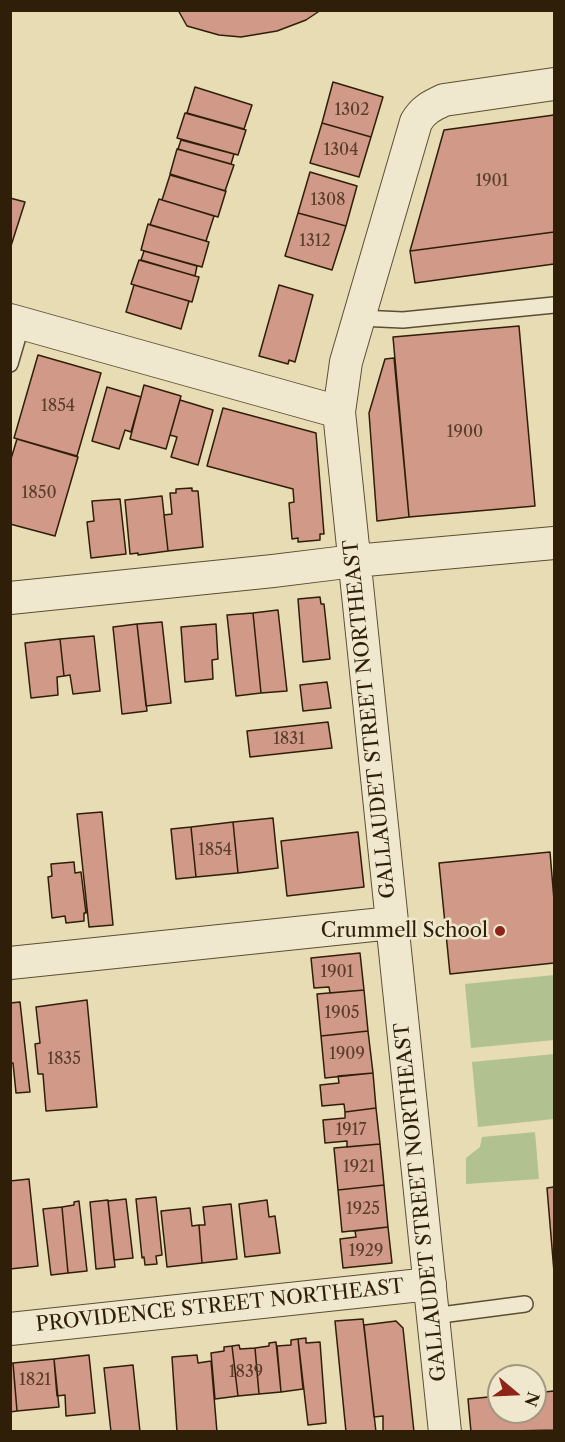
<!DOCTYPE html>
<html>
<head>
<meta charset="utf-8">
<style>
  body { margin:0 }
  #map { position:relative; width:565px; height:1442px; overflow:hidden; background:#e7dcb4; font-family:"Libre Caslon Text",serif }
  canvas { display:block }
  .frame { position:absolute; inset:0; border:12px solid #2f1e08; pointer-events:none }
  .north { position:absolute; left:487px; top:1364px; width:60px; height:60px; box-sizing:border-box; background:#efe8ce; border:2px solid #a2977f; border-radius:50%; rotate:109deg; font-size:16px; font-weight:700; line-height:24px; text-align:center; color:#2f1e08 }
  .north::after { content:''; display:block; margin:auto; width:21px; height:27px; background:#8f2418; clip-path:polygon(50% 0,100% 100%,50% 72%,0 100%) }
</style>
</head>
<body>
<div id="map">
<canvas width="565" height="1442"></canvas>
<div class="frame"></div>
<div class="north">N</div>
</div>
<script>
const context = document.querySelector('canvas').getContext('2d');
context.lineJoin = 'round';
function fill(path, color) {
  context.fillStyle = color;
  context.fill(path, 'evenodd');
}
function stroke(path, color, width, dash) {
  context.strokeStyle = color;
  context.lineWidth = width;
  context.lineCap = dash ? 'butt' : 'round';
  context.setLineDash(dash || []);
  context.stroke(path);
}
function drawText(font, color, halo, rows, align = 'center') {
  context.font = font + ' "Libre Caslon Text",serif';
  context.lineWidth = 5;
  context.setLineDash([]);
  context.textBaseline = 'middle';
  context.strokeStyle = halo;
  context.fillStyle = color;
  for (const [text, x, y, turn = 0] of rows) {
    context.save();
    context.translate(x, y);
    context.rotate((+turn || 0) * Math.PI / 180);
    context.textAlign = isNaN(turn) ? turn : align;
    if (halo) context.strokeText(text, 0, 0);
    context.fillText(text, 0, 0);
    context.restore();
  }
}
fill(new Path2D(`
  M554 975V1040L471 1048 465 984Z
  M554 1054V1119L478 1127 472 1062Z
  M535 1132 539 1179 466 1184V1158L480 1147 482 1137Z`), '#b1c290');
const building = new Path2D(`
  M178 10H321L306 20 277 31 241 37 219 35 187 26Z
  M333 82 383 97 371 137 322 123Z
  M195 87 252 105 244 129 187 113Z
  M185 113 246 130 238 155 177 138Z
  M554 115V232L410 251 444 130Z
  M322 123 371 137 359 177 310 163Z
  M181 140 234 154 231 164 178 149Z
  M177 149 234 165 225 191 170 174Z
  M310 172 357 186 346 226 298 213Z
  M170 175 226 191 218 217 162 200Z
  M10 198 25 202 10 249Z
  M159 199 214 216 206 241 150 225Z
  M298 213 346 226 332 270 285 256Z
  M148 224 209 242 202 267 141 250Z
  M554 232V264L415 283 410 251Z
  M144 251 197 266 195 276 141 260Z
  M139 260 199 277 192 302 131 284Z
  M134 285 189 301 181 329 126 312Z
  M279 285 313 295 295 362 289 360 288 364 259 356Z
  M519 326 535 506 409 517 393 337Z
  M38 355 101 373 77 456 14 438Z
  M394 358 409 517 377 521 369 413 385 359Z
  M144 385 181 396 166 449 130 439Z
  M107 387 141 397 131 432 125 430 119 449 92 441Z
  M180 400 213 410 198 465 171 457 177 437 170 435Z
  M223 408 316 433 324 534H320V540L298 542V538L292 539 289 503 294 502 293 489 207 466Z
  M17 439 78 457 55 536 10 524V462Z
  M192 488V491H198L203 547 168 551 164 515 172 514 170 493H176V489Z
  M162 496 168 551 138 555V553L130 554 125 500Z
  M120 499 126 554 91 558 87 522 94 521 92 501Z
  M320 597 321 604H324L330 659 303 662 298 599Z
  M278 610 287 691 261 693 253 613Z
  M253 613 261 693 236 696 227 615Z
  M162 622 171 703 146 706 137 624Z
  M137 624 147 711 122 714 113 627Z
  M216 624 218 659 212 660 213 679 185 682 181 627Z
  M94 636 100 691 73 694 70 675 64 676 60 639Z
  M60 639 64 676 57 677 58 695 31 698 25 643Z
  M327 682 331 708 303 711 300 685Z
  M328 722 332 748 250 757 247 731Z
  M102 812 113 925 89 927 77 814Z
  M273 818 278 868 238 873 233 822Z
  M233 822 238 873 196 877 191 827Z
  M191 827 196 877 176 879 171 829Z
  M358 832 364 887 287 896 281 841Z
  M550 852 554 900V963L450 974 439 863Z
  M74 862 75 873 81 872 86 913H84V921L66 923 65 916 52 918 48 877 52 876 51 864Z
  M360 953 364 990 330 993 329 987 314 988 311 958Z
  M364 990 368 1031 321 1036 317 994Z
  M87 1000 97 1107 46 1111 43 1074H38L35 1044 40 1043 36 1007Z
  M20 1002 30 1092 16 1093 13 1063H10V1003Z
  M368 1031 373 1073 325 1078 321 1036Z
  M373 1073 376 1108 345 1112 344 1104 322 1106 320 1085 339 1083 338 1076Z
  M376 1108 380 1144 347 1147V1141L325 1143 323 1120 345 1118V1112Z
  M380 1144 384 1185 338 1190 334 1148Z
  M29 1179 38 1266 10 1269V1181Z
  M384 1185 388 1227 342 1232 338 1190Z
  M554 1187V1272L547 1188Z
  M156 1197 162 1255 156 1256 157 1264 145 1265 144 1257 142 1258 136 1199Z
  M126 1199 133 1258 114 1260 108 1201Z
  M108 1200 115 1267 96 1269 90 1202Z
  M267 1200 269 1217 275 1216 280 1253 245 1257 239 1204Z
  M79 1201 87 1271 68 1273 62 1207 74 1205V1202Z
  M231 1204 237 1259 202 1263 199 1225H205L203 1207Z
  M62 1207 68 1273 51 1275 43 1209Z
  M190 1208 192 1226 199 1225 202 1263 167 1267 161 1211Z
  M388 1227 392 1263 343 1268 340 1239 356 1237 355 1231Z
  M363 1319 376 1432H346L335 1321Z
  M396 1321 403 1328 414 1432H383V1416L374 1417 364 1325Z
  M306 1338V1343L320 1342 326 1423 308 1425 298 1339Z
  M298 1339 303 1389 281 1392 277 1346 291 1345V1340Z
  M276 1342 281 1392 259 1394 255 1348 269 1346V1343Z
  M239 1345 240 1349 255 1348 259 1394 238 1396 232 1346Z
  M232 1346 238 1396 215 1399 211 1353 224 1351V1347Z
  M89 1355 95 1413 66 1416 65 1395 57 1396 54 1359Z
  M197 1355 198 1363 211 1361 217 1432H177L172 1357Z
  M54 1359 59 1407 17 1411 13 1363Z
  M13 1363 17 1411 10 1412V1364Z
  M133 1365 140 1432H111L104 1368Z
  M554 1391V1430L471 1432 468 1399 499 1396V1412H535V1393Z`);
fill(building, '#d19987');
stroke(building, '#2f1e08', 1.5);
const lane = new Path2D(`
  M359 318 403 320 554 305
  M10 364 22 323
  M433 1316 525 1304`);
const street = new Path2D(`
  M10 320 339 412
  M10 598 273 571 354 561 554 543
  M10 963 392 923
  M10 1329 430 1284
  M445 1432 339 412 346 362 416 122C423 110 431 106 444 100L554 84`);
stroke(lane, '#5d4e33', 18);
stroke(street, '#5d4e33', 34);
stroke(lane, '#efe8ce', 15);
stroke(street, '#efe8ce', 32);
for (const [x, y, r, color] of [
  [500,931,6,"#8f2418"]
]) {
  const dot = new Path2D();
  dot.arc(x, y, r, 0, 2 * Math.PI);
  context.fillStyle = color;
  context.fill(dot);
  stroke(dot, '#efe8ce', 2);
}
drawText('16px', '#583d28', null, [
  ["1302",352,110],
  ["1304",341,150],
  ["1901",492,181],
  ["1308",328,200],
  ["1312",315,241],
  ["1854",58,406],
  ["1900",465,432],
  ["1850",39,493],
  ["1831",289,739],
  ["1854",215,850],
  ["1901",337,972],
  ["1905",342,1013],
  ["1909",347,1054],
  ["1835",64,1059],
  ["1917",351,1130],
  ["1921",359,1167],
  ["1925",363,1209],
  ["1929",366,1251],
  ["1839",246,1372],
  ["1821",35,1380]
]);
drawText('20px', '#2f1e08', '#efe8ce', [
  ["GALLAUDET STREET NORTHEAST",370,719,-96],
  ["GALLAUDET STREET NORTHEAST",421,1202,-96],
  ["PROVIDENCE STREET NORTHEAST",220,1306,-6]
]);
drawText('20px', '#2f1e08', '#efe8ce', [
  ["Crummell School",488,931]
], 'right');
</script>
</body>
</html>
